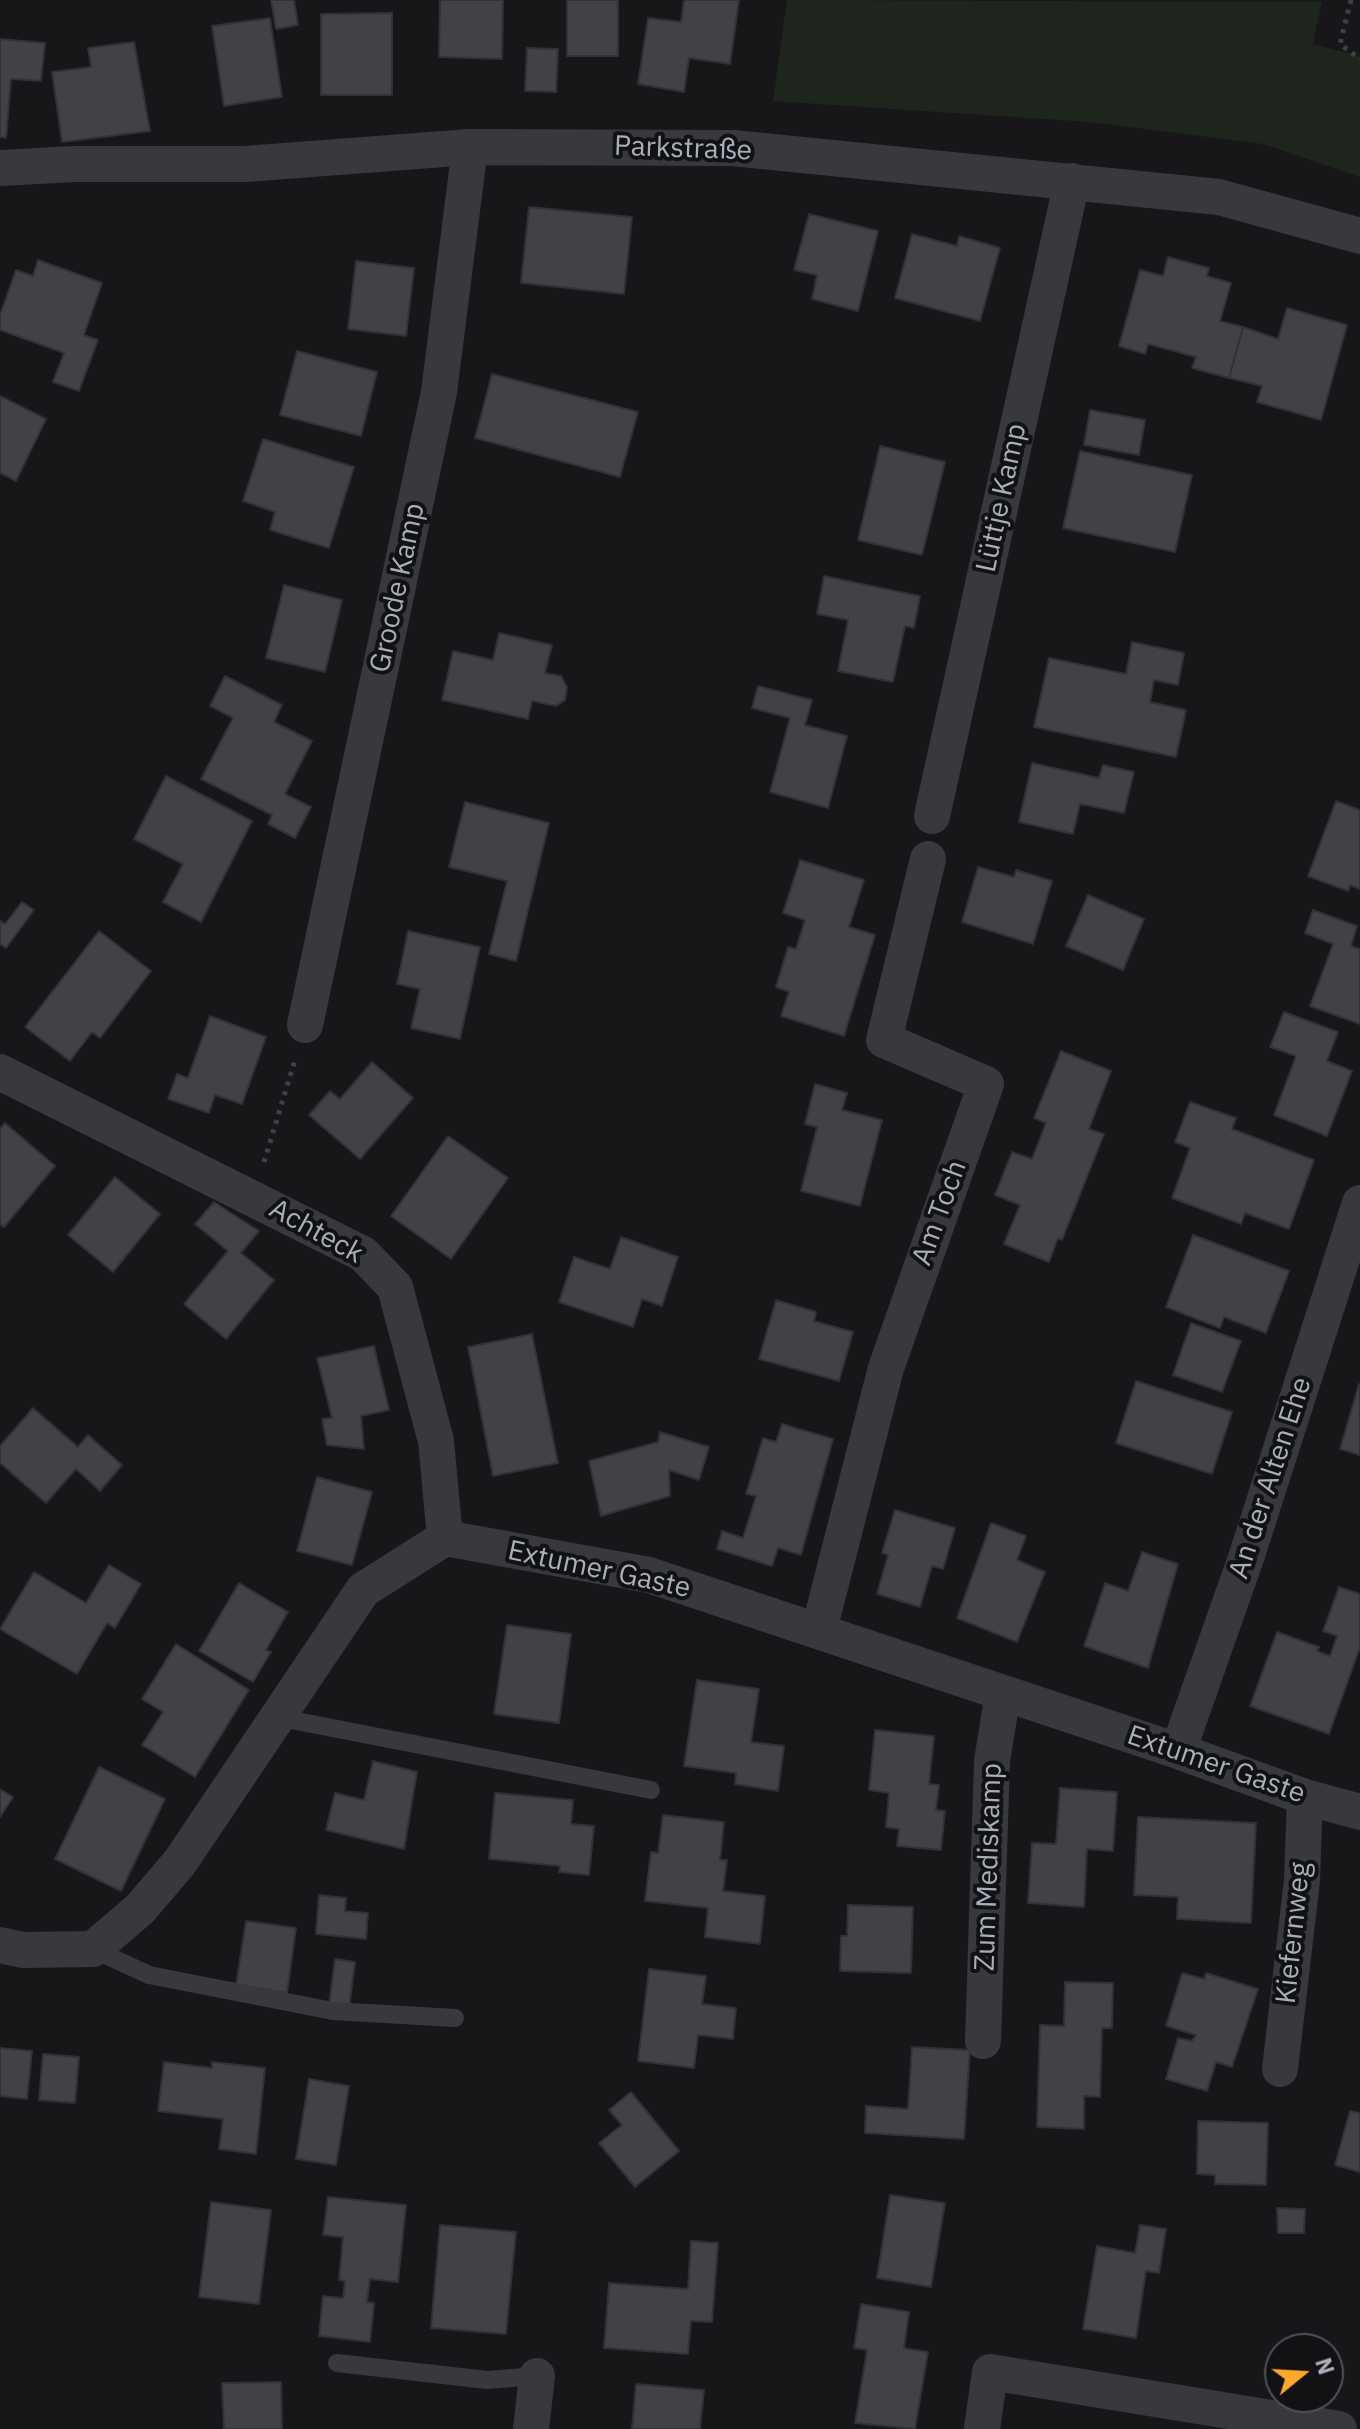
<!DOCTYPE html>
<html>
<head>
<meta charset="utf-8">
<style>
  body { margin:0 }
  #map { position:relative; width:1360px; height:2429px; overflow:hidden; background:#171719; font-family:"IBM Plex Sans",sans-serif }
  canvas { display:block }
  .north { position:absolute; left:1264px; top:2333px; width:80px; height:80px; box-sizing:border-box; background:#121214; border:2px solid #4e5156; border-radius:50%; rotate:72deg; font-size:22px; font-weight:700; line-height:32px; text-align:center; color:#a8afba }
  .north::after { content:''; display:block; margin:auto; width:28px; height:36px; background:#fda92c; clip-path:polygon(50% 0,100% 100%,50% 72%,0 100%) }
</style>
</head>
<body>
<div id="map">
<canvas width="1360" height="2429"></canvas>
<div class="north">N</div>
</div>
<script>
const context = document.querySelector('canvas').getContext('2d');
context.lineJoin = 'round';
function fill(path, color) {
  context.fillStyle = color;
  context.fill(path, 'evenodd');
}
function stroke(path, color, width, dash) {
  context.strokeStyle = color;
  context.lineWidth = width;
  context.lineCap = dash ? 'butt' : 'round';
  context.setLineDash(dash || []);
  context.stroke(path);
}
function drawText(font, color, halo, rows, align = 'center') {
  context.font = font + ' "IBM Plex Sans",sans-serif';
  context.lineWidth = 8;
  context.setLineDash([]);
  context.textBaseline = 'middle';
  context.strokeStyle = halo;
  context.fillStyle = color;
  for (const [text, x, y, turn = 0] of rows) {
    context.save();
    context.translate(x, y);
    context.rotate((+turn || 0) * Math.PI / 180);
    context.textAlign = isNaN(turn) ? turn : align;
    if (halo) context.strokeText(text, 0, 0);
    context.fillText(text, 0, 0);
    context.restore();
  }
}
fill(new Path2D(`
  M787 0 1322 2 1313 44 1360 56V177L1263 144 1089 122 773 101Z`), '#1d251d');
const building = new Path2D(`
  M271 0H294L298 25 276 29Z
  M440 0H503L502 59 439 57Z
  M567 0H618V56H567Z
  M684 0H739L730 64 689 58 684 92 638 84 648 18 681 22Z
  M392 13V95H321V14Z
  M270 18 282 97 224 106 212 26Z
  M0 39 45 43 41 81 11 79 6 138 0 137Z
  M134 42 150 131 62 142 52 72 91 67 88 48Z
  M527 48 558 49 556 92 525 91Z
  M529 207 632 217 624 294 521 283Z
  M809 214 878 231 858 311 812 299 817 275 794 270Z
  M912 234 957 246 959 236 1000 248 980 321 895 298Z
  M1168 257 1209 268 1207 276 1231 283 1220 321 1243 327 1229 378 1192 368 1196 357 1148 344 1145 354 1119 346 1140 270 1163 276Z
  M38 260 102 283 84 335 98 340 79 391 53 382 64 353 0 330V315L16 270 33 276Z
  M356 261 414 268 406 336 348 329Z
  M1287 308 1347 325 1321 420 1257 402 1262 386 1229 378 1243 327 1278 339Z
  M297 351 377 372 361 436 280 415Z
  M492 374 638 412 620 477 475 438Z
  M0 396 46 419 16 481 0 473Z
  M1090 410 1145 420 1139 455 1084 445Z
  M263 439 354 467 329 548 270 530 275 512 243 501Z
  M880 446 945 462 922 555 858 540Z
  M1080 451 1192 475 1175 552 1063 528Z
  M824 576 920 596 914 628 905 626 893 682 838 671 848 620 817 614Z
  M284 585 342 600 325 672 266 658Z
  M499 633 552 645 545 673 561 676 567 687 565 700 556 706 532 701 528 719 442 700 453 651 493 660Z
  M1132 642 1184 653 1178 685 1154 680 1150 702 1186 710 1176 757 1034 727 1049 658 1126 674Z
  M225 676 282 705 274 722 312 741 285 794 311 807 295 838 268 824 272 815 201 779 233 718 210 706Z
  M758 686 812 700 805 725 847 736 828 808 770 792 790 718 752 708Z
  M1032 763 1099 778 1103 765 1134 772 1124 813 1080 804 1073 834 1019 822Z
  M166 776 252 821 201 922 163 902 183 864 134 839Z
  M1336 801 1360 810V889L1350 885 1348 891 1308 876Z
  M465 802 549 823 516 961 489 954 507 881 449 867Z
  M800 860 864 880 849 927 875 935 844 1036 781 1016 789 992 776 987 788 947 796 949 805 920 783 913Z
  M978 867 1014 877 1016 870 1052 881 1033 944 962 922Z
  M1088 895 1144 919 1123 970 1066 946Z
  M22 902 34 910 6 948 0 944V921L5 924Z
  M1313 910 1357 926 1351 946 1360 949V1024L1310 1006 1333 944 1305 933Z
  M99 931 151 971 100 1038 92 1032 70 1061 25 1027Z
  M408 931 480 947 460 1039 411 1028 420 989 397 984Z
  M1284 1012 1338 1032 1327 1061 1352 1071 1327 1136 1274 1115 1296 1056 1270 1047Z
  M210 1016 266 1037 242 1104 215 1095 209 1113 168 1099 177 1074 188 1078Z
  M1061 1051 1111 1071 1089 1129 1104 1134 1062 1240 1058 1238 1049 1262 1004 1244 1020 1205 995 1195 1012 1152 1032 1159 1046 1123 1034 1118Z
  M372 1062 413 1098 360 1159 309 1115 330 1091 340 1099Z
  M815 1084 847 1093 842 1110 882 1120 860 1206 801 1191 817 1127 805 1124Z
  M1190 1102 1236 1118 1232 1129 1314 1160 1289 1229 1245 1213 1241 1224 1172 1198 1190 1148 1175 1142Z
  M5 1123 55 1166 4 1227 0 1224V1129Z
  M448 1136 508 1178 451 1259 391 1216Z
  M115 1177 160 1214 113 1272 68 1235Z
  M214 1202 259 1231 241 1253 274 1280 226 1339 184 1304 228 1251 195 1224Z
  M1193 1235 1289 1271 1266 1333 1224 1317 1220 1328 1166 1307Z
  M621 1237 678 1257 662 1306 642 1299 633 1327 559 1302 574 1257 610 1269Z
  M776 1300 816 1312 814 1321 853 1332 839 1381 759 1359Z
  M1191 1323 1241 1341 1222 1392 1173 1375Z
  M532 1334 558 1463 493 1476 468 1347Z
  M374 1346 389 1410 361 1416 364 1449 327 1445 322 1419 332 1418 317 1358Z
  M1136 1381 1232 1412 1212 1474 1116 1443Z
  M1359 1384 1360 1385V1455L1340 1449Z
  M33 1408 78 1447 88 1435 122 1465 100 1491 76 1469 46 1503 0 1463V1446Z
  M782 1424 833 1439 801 1555 778 1548 772 1566 717 1549 722 1531 743 1538 756 1496 746 1494 763 1438 776 1442Z
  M660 1432 709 1447 699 1480 669 1470 670 1496 601 1516 589 1461 658 1442Z
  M317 1477 372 1492 352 1565 297 1551Z
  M895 1510 955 1528 943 1569 932 1566 920 1607 877 1594 888 1555 882 1553Z
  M991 1523 1026 1536 1017 1560 1045 1572 1017 1642 957 1618Z
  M1142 1552 1178 1564 1148 1668 1084 1646 1105 1583 1128 1591Z
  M109 1565 141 1584 115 1628 107 1623 77 1674 0 1629 34 1572 86 1603Z
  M239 1583 288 1612 266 1650 271 1652 253 1682 199 1651Z
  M1339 1587 1360 1594V1647L1329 1734 1250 1706 1277 1632 1319 1647 1317 1651 1330 1656 1337 1636 1323 1631Z
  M507 1625 571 1634 559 1723 494 1714Z
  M176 1644 249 1690 195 1777 142 1745 163 1712 142 1699Z
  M697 1680 759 1689 751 1742 784 1746 778 1791 735 1784 736 1773 684 1766Z
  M875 1730 934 1736 929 1784 939 1785 936 1810 945 1811 941 1850 897 1846 899 1829 886 1827 889 1793 869 1790Z
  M373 1761 417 1772 404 1849 326 1830 335 1793 364 1800Z
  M99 1767 165 1799 121 1891 55 1859Z
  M1060 1788 1117 1792 1113 1851 1087 1849 1084 1907 1028 1903 1032 1843 1056 1844Z
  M0 1789 13 1797 0 1817Z
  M495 1793 573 1800 571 1824 594 1826 589 1875 559 1872 560 1866 489 1859Z
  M663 1815 724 1822 720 1860H727L723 1891 765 1896 760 1944 705 1937 708 1908 645 1901 651 1852 658 1853Z
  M1138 1817 1256 1823 1251 1923 1177 1919 1178 1897 1134 1895Z
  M319 1895 346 1898 345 1911 368 1913 366 1939 316 1934Z
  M848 1905 913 1907 911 1973 840 1971 841 1936H847Z
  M246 1921 296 1928 287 1993 236 1985Z
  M335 1959 355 1962 349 2008 329 2005Z
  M649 1969 706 1976 702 2004 736 2008 733 2039 698 2035 694 2068 638 2061Z
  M1182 1973 1204 1979 1206 1973 1258 1989 1232 2067 1216 2062 1207 2091 1166 2079 1178 2038 1192 2041 1196 2035 1166 2026Z
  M1065 1982 1113 1983 1112 2028H1102L1100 2097 1084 2096V2129L1037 2127 1040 2025 1064 2026Z
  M912 2047 970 2050 964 2139 865 2133 866 2106 908 2109Z
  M0 2048 32 2051 27 2099 0 2096Z
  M43 2054 79 2057 75 2103 39 2100Z
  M164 2062 212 2068V2062L265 2068 256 2154 219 2149 223 2119 158 2111Z
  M309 2079 349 2086 336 2165 296 2159Z
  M631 2092 679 2151 635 2187 599 2143 622 2125 609 2110Z
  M1350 2111 1360 2113V2172L1335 2165Z
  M1198 2121 1268 2123 1266 2185 1215 2184V2175L1197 2174Z
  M890 2195 945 2203 931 2287 877 2278Z
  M328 2197 406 2205 398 2282 370 2279 367 2302 374 2303 370 2342 319 2336 323 2296 343 2298 345 2281 339 2280 343 2237 323 2235Z
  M211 2202 271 2210 259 2304 199 2297Z
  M1277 2208 1305 2209 1304 2233H1278Z
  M440 2225 516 2232 506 2334 431 2328Z
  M1140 2225 1166 2229 1159 2273 1146 2271 1136 2338 1083 2329 1097 2246 1135 2253Z
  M691 2241 718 2243 712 2322 691 2321 688 2354 604 2348 609 2283 688 2289Z
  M861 2304 909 2312 904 2348 928 2352 915 2429 855 2423 867 2350 854 2348Z
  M281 2382 282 2429H224L222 2383Z
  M636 2384 704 2390 700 2429H632Z`);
fill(building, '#414246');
stroke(building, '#313136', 2);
stroke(new Path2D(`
  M1351 0 1340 44 1360 59
  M264 1162 295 1060`), '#3e4146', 5, [4, 6]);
stroke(new Path2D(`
  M276 1717 651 1790
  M93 1949 149 1975 333 2011 455 2018
  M337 2363 487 2380 537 2376`), '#38393f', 18);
stroke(new Path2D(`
  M0 168 74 164H245L470 147 733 148 1219 197 1360 236
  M932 816 1072 181
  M305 1025 439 392 470 147
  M0 1072 363 1254 395 1287 436 1441 445 1538
  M819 1630 886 1368 986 1084 884 1040 928 859
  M1178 1751 1246 1558 1360 1203
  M0 1945 23 1950 93 1949 140 1909 180 1862 363 1590 445 1538 649 1575 1178 1751 1305 1797 1360 1812
  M983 2041 992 1761 1003 1693
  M1280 2069 1302 1880 1305 1797
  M531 2429 537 2376
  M982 2429 990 2372 1339 2429`), '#38393f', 36);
drawText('28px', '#a8afba', '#121214', [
  ["Parkstraße",683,149,2],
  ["Lüttje Kamp",1002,498,-78],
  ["Groode Kamp",398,588,-78],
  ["Am Toch",940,1213,-70],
  ["Achteck",316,1232,29],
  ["An der Alten Ehe",1271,1478,-72],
  ["Extumer Gaste",599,1570,12],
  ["Extumer Gaste",1216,1765,19],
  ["Zum Mediskamp",989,1867,-88],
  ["Kiefernweg",1294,1933,-84]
]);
</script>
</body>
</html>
